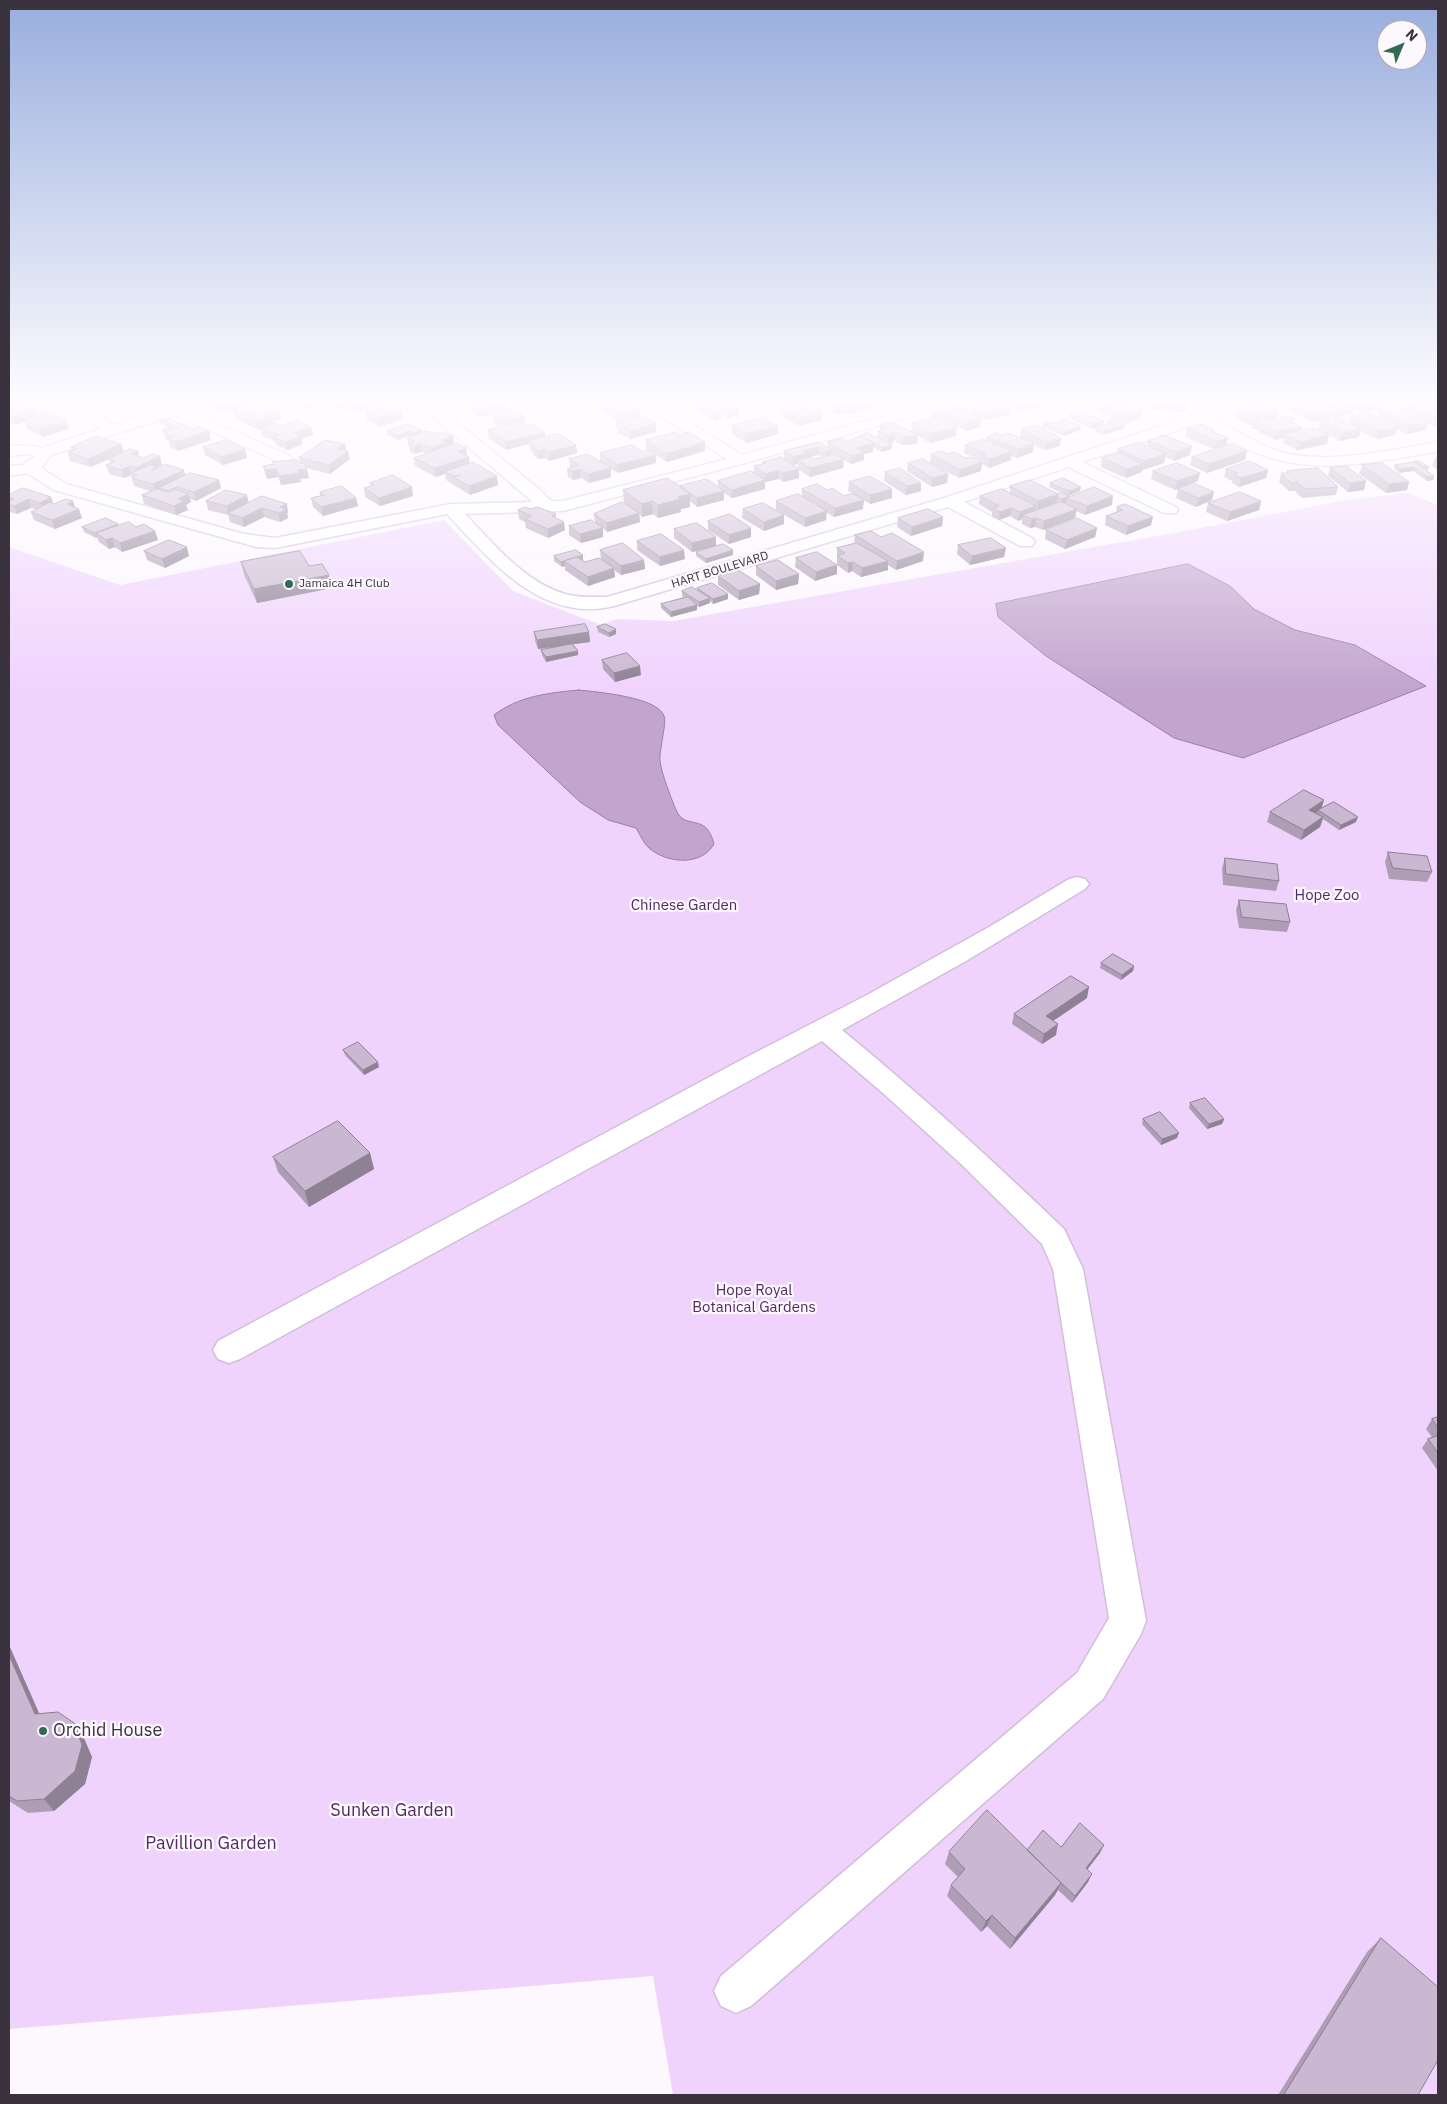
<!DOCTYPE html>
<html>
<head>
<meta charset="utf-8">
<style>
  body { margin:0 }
  #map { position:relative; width:1447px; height:2104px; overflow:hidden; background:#fcf8fe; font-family:"IBM Plex Sans",sans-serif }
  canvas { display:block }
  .frame { position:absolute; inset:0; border:10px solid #3a333d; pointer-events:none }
  .north { position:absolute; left:1377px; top:20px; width:50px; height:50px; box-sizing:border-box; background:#fcf8fe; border:1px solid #aea9b1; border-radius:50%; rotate:45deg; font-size:14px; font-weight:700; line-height:20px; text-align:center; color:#3a333d }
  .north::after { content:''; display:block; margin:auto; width:18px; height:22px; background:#316b53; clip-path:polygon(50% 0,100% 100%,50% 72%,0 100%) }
</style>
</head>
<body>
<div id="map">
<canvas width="1447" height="2104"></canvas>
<div class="frame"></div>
<div class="north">N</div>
</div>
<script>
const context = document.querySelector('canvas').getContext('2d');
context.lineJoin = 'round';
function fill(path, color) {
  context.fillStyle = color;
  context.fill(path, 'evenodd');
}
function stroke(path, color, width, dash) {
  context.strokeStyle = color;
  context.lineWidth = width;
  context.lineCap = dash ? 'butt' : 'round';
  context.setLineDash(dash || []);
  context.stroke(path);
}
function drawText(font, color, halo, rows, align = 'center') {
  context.font = font + ' "IBM Plex Sans",sans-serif';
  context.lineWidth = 4.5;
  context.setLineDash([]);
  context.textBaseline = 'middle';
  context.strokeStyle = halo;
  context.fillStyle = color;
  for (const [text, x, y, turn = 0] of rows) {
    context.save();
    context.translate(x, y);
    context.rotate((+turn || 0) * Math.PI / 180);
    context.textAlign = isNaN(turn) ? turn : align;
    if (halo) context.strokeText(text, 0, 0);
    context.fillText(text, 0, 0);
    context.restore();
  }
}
fill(new Path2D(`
  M1408 493 1438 505V2095H673L653 1976 9 2029V547L120 585 444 520 513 591 601 625 617 619 673 621 1174 533 1347 500Z`), '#f0d3fd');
const water = new Path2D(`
  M1188 564 1230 586 1254 609 1295 630 1355 645 1426 686 1243 758 1174 738 1046 656 998 617 996 604Z
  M579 690C597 692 658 697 664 716 667 723 659 750 660 761 661 772 672 801 677 812 686 830 706 812 714 844 701 867 666 863 649 848 643 843 640 834 636 828L608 820 580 802 498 725 494 715C519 696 548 693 579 690Z`);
fill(water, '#c2a4cf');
stroke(water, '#9982a3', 1);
const minor = new Path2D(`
  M60 398H76L114 425 170 407 192 398H210L208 401 187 410 290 456 293 459 290 462H280L174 415 51 455 41 468 66 484 244 534 275 538 451 504 533 502 439 422 405 401 403 398H420L449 416 539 489 551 501H563L727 459 636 401 634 398H650L742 455 948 398H970L968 401 745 463 563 511 465 514C493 543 524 582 565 594 579 598 593 597 607 597L944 498 1218 407 1258 398H1282L1280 401 1214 418C1235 430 1255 443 1278 451 1325 466 1390 450 1438 442V452C1383 460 1323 475 1268 457 1244 450 1222 435 1200 423L1082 462 1176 507 1178 510 1176 513H1164L1068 467 964 502 1032 538 1035 542 1032 546H1020L948 507 614 606C542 624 491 561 447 514L275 548 256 547 54 490 27 473 9 476V466L23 465 35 456 27 454 9 456V446L27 445 42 448 100 429Z
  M1077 877 1085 879 1089 884 1085 889 966 961 842 1030C919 1093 992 1160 1064 1229L1083 1269 1146 1621 1141 1634 1103 1699 751 2006 736 2013 721 2006 714 1991 721 1976 1077 1673 1109 1618 1053 1269 1042 1244 961 1164 884 1094 822 1041 240 1359 229 1363 218 1359 213 1350 218 1341 743 1059 867 995 989 927 1069 879Z`);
stroke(minor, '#d1bfda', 3);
fill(minor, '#fff');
fill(new Path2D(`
  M207 398 245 406 221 413 210 408Z
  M302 398H322L311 401 314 406 305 409 296 404 295 400Z
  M328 398H378L383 406 402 411 403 419 379 427 367 420 365 412 362 410 354 413 342 407 336 409 333 407 331 399Z
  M462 398H501L508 409 524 416 525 424H524L545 437 576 445 577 453 549 461 545 458 539 459 534 456 533 452 530 450 529 444 506 450 489 438 488 430 499 427 495 424 493 414 480 417 466 407 465 400Z
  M584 398H616L656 432 630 439 618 433V428L616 427V419L601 410V403L597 400 589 402Z
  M685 398H733L728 399 739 415 728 418 724 415 721 416V419L714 421 696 408V404Z
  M835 398 870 401V410L850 414 846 412 837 415 832 412V404L834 403Z
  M994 398H1047L1046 405 1030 410 1027 409V410L1021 412 1010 407 1009 415 983 420 981 419 980 427 966 431 947 421 946 422 957 427 956 436 930 443 918 436 917 444 902 445 896 442V441L895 440 893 441V443L890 444 892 445 891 449 882 452 873 447V452L864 454V460L851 464 844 460 843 468 810 477 799 470V478L783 482 779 479 765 482V489L732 498 724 493V500L697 507 690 501V507L681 509V512L658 518 653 514 642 517 639 514 640 522 607 532 603 528V537L581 543 569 535V526L595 522 594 514 624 503 623 490 680 488V486L718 487V481L754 473V466L763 464V462L784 459V451L819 442 827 447V442L847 441 859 437V436L877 438 878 431H880V425L911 432 912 423 933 418V413H970L971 414 972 406 979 404V402ZM818 455 822 457 814 459 807 458ZM798 464V469L793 465Z
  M1142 398H1181L1188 403 1186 411 1170 413 1165 409 1153 410 1142 401Z
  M1317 398H1403L1402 401 1384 404 1383 403 1381 409 1363 413 1354 408 1353 413 1335 417 1330 415 1329 418 1312 422 1290 411 1292 403 1316 402Z
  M1414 398H1432L1424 399 1438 406V428L1428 423 1426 430 1407 434 1397 429 1395 435 1377 439 1360 431 1359 437 1340 441 1318 429 1321 421 1348 422 1350 416 1378 417 1379 410 1395 411 1403 410 1406 403 1419 400Z
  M1099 403H1113L1142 410 1140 419 1124 424V428L1103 435 1094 431 1095 428 1092 429 1069 418 1070 414 1104 421 1103 425H1107V421L1120 422 1097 411Z
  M1244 405 1279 412 1277 418 1294 422 1302 427 1301 431 1329 435 1327 444 1297 450 1283 443 1284 438 1275 440 1252 428 1253 425H1250L1235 417 1237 409 1244 407Z
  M9 407 38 416 30 419 40 416 39 413 67 421 69 429 43 437 27 429 25 422 15 425 9 422Z
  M780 407 822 412V420L800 426 780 416Z
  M233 411 259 413 280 411 281 419 271 423V424L280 426 311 427 313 435 301 439 303 444 287 450 276 445 275 441 262 436 261 430H259L235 419Z
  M160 420 192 429 209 431 211 440 178 451 170 447 169 441 166 440 163 429 167 427 161 424Z
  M1042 423H1055L1081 426 1080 430 1064 436 1042 427Z
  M732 426H778V434L747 443 732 434Z
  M1187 428 1214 429 1213 431 1226 445 1247 451 1245 460 1207 473 1190 465 1192 457 1214 449 1185 437Z
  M1021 429 1060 446 1045 450 1034 445 1033 452 1017 458 1011 456V460L989 468 982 464 981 471 959 478 933 465 948 474 947 483 932 487 907 471 908 463H930L931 454 966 458 982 462V461L964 453 965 445 986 440 987 437 1001 435 1020 437Z
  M422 430V432L454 444 467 456 470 463 498 485 470 495 446 480 445 474 436 477 415 466 414 458 426 454 422 452 415 454 410 452 407 438 412 436 411 435 398 440 387 435V431Z
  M680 435 705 442V451L667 462 653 453 656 455V463L618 473 611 469V477L589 483 581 478 573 480 568 477 567 469 570 468 569 459 600 461V453L643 452 648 450 646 449V440Z
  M1148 441 1190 455 1174 461 1165 457 1164 463 1142 470V472L1126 478 1101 467 1102 458 1117 453 1118 449 1147 446Z
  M121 444 124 452 144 458 160 456 162 465 157 467 158 468 184 470 185 476 219 480 221 488 196 501 190 499 191 502 186 505 188 510 176 515 144 504 142 495 150 491 134 486 131 475 124 478 109 474 106 465 110 463 109 459 91 467 70 461 68 452 72 450 71 447Z
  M345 444 346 450 350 459 330 474 306 468 309 478 300 479 301 482 281 485 278 477 267 479 265 474 263 466 274 464 273 462 300 463 299 458Z
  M203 447 247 458 223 465 205 455Z
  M1438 457V470L1432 466 1435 458Z
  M1415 461 1429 467 1427 471 1434 476 1433 480 1427 481 1413 471 1399 473 1394 469 1395 465 1414 462Z
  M1362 465 1409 482 1407 490 1386 493 1359 474Z
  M1330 468 1366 481 1364 490 1348 492 1328 476Z
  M1226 469 1268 470 1266 478 1239 487 1232 483V481L1224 477Z
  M1153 471 1198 481 1175 490 1151 479Z
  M1287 471 1338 487 1336 495 1302 498 1295 491H1289L1279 482 1281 473H1287Z
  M885 472 921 491 906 495 884 481Z
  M849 482 892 498 870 504 863 500V509L834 517 826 512V520L805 527 776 510V501L802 497V489L827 490 844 496 852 493 848 491Z
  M370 483 413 496 380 506 365 497 364 488 371 486Z
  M1050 483 1081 487 1080 491 1068 496 1049 487Z
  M1010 486 1058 494 1112 505 1085 515 1076 511 1075 518 1043 530 1035 527 1030 528 1022 524V519L1018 521 1010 516 999 520 992 517V512L979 504 980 496 1010 492Z
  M1178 489 1212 500 1196 507 1176 498Z
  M320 492 356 498 358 506 323 516 313 507 311 498 320 496Z
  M9 495 51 497 53 504 75 507 82 518 55 529 34 520 31 512 36 509 31 508 17 514 9 512Z
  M206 501 249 503 288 513H287L288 518 280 522 264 517 244 527 230 522 228 515 208 510Z
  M1261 501 1259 510 1227 521 1206 512 1208 503Z
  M1125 504 1151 525 1126 535 1105 525 1106 516 1116 512 1117 507Z
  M531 509 556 514V518L565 530 548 538 526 528 525 522 519 519 518 510Z
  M743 509 784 515V524L764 531 742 518Z
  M943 517 942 526 911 536 897 527 898 518Z
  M708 521 751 528V537L729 544 708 530Z
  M118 526 136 527 155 531 158 540 122 552 115 547 109 549 99 542 97 537 96 538 84 532 82 527Z
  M1097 528 1095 537 1065 549 1045 539 1046 530Z
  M674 529 716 537V546L692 552 674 538Z
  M855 535 923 561 896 570 888 565V570L861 577 852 571 848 573 837 565V548L854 543Z
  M637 541 685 559 660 566 637 550Z
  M958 545 1006 548 1004 557 970 565 957 554Z
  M600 550 644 560 645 569 621 575 614 570 615 577 588 586 565 570V566L562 567 554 561V556L583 555V560H582L585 562 601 559Z
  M144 551 189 556 165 568 147 560Z
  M696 552 733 555 706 563 696 556Z
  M796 558 837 565V574L815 581 795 567Z
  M241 562 332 588 257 603 244 575Z
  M756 566 799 574 798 584 776 590 756 575Z
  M718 576 760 584 759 594 739 600 718 585Z
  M697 588 728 599 713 604 710 601V603L699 607 697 606V610L671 617 661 608V604L684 597 682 596V591L697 590Z
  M597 627 616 634 609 637 598 632Z
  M534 632H589L590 642 573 644 578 651V655L546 662 542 655 541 650 563 645 538 649 535 641Z
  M602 660 641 675 615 682 603 669Z
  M1321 808 1356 822 1339 830 1323 819 1320 827 1301 840 1267 822 1270 812Z
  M1388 852 1432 872 1427 882 1389 879 1385 862Z
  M1225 858 1279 881 1276 891 1223 885 1222 868Z
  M1239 900 1290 922 1287 932 1239 928 1236 910Z
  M1101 963 1134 966 1133 971 1121 980 1100 968Z
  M1087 998 1053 1021 1056 1035 1042 1044 1012 1024 1014 1014Z
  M343 1050 379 1067 364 1075 345 1055Z
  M1190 1103 1224 1119 1222 1124 1207 1129 1189 1108Z
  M1143 1119 1177 1138 1161 1145 1142 1124Z
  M370 1153 374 1169 309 1207 278 1172 273 1157Z
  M1438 1417V1471L1422 1448 1428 1439 1432 1437 1426 1429 1432 1419Z
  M9 1645 39 1713 74 1723 83 1736 92 1757 85 1784 54 1811 28 1813 9 1801Z
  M1061 1847 1100 1853 1087 1870 1088 1882 1072 1903 1058 1890 1055 1895 1010 1949 987 1926 981 1932 947 1896 951 1885 958 1877 945 1864 949 1852 1027 1850Z
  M1381 1938 1418 2095H1278L1367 1952Z`), '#ae9eb5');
fill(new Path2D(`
  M243 398 245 406 221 413 219 405Z
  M309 398H322L310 401Z
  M589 398H597V400L589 402Z
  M602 398H616L603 403Z
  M699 398H733L703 405 699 403Z
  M1043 398H1047L1046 405 1030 410 1031 401Z
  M1386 398H1403L1402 401 1384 404Z
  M1421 398H1432L1420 400Z
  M341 399 342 407 336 409 334 400Z
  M382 400 383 408 372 410 366 406V413L365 405Z
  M1166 400 1165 409 1153 410 1154 402Z
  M1383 400 1381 409 1363 413 1366 404Z
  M870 401V410L850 414V406Z
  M1008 401 1007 407H1010L1009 415 983 420 984 412 1001 403Z
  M313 402 314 406 305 409 304 404Z
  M360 402 362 410 354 413 352 404Z
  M1028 402 1027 410 1021 412 1022 404Z
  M508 403V411H492L493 414 480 417 479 409Z
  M1188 403 1186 411 1170 413 1172 405Z
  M847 404 846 412 837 415V406Z
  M1356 404 1353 413 1335 417 1337 409Z
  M724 407V415L721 416V419L714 421V413L717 408Z
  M739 407V415L728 418V409Z
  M35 408 38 416 15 425 13 417Z
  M640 410V418L622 423V415Z
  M1142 410 1140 419 1124 424 1126 415Z
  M1331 410 1329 418 1312 422 1314 414Z
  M280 411 281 419 271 423 272 426 260 428 261 430H259L257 422 266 416Z
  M402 411 403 419 379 427 378 418Z
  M822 412V420L800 426V418Z
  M1279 412 1277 420H1254L1253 425H1250L1252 417Z
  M948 413 947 421 939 424 940 416Z
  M510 416 511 424 504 430 503 421 506 417Z
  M524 416 525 424 515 427 514 418Z
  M981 418 980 427 966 431 967 423Z
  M67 421 69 429 43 437 40 429Z
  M1104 421 1103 425 1095 427V428L1092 429 1093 424Z
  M1429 422 1426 430 1407 434 1410 426Z
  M656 423V432L630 439V431Z
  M1125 424 1124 428 1103 435 1104 431Z
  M778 426V434L747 443V434Z
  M1081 426 1080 430 1064 436 1065 432Z
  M311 427 313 435 301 439 303 444 287 450 285 442 294 433Z
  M957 427 956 436 930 443 931 434Z
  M1302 427 1300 435 1285 434 1284 438 1275 440 1277 432Z
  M1398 427 1395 435 1377 439 1379 431Z
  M1361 429 1359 437 1340 441 1342 433Z
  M422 430V434L415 437 414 433Z
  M209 431 211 440 178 451 175 442Z
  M411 431V435L398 440V436Z
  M545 432 546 440 529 441V444L506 450V442Z
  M895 432V440L893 441V443L887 445 888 436 891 433Z
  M918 435 917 444 902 445 903 437Z
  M1329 435 1327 444 1297 450 1300 442Z
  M453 436 454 444 431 456 430 448 442 440Z
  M1061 438 1060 446 1045 450 1046 442Z
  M1228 438 1226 446 1215 450 1217 441Z
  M705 442V451L667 462V454Z
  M421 443 422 452 415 454 414 446Z
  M874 443 873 452 864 454V460L851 464 852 456 857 448Z
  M1034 443 1033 452 1017 458 1018 449Z
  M121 444 124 452 91 467 88 459Z
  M345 444 346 452 337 449Z
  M576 445 577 453 549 461V452Z
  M892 445 891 449 882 452 883 448Z
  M1192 446 1190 455 1174 461 1176 452Z
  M819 447 818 455 798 460V464L793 465V457L803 451Z
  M466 448 467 456 457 451Z
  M245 449 247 458 223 465 221 457Z
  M544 449 545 458 539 459V451Z
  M831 450V458L825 460 826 451Z
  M138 451 140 459 131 454Z
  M348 451 350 459 330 474 329 465Z
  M1012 451 1011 460 989 468 990 459Z
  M1247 451 1245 460 1207 473 1209 464Z
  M1166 454 1164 463 1143 470 1144 461Z
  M656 455V463L618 473 617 465Z
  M160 456 162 465 157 467 160 476 138 477 135 468Z
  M469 457 470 465 445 472V474L436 477 435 468Z
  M844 459 843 468 810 477V468Z
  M982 462 981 471 959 478 960 470Z
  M1143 464 1142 472 1126 478 1127 469Z
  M129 466 131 475 124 478 122 470Z
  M1414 467 1413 471 1399 473 1401 469Z
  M611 468V477L589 483 588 474Z
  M276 469 278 477 267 479 266 470Z
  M307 469 309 478 300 479 301 482 281 485 279 476 298 470Z
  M580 469 581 478 573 480 572 471Z
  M799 469V478L783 482V473Z
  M184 470 186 478 159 488V491L155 493 153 484Z
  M779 470V479L765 482V489L732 498V490L764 480 765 474Z
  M1268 470 1266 478 1239 487 1241 478Z
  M1200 473 1198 481 1175 490 1177 481Z
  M948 474 947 483 932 487V478Z
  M497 476 498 485 470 495 469 486Z
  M1434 476 1433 480 1427 481 1428 477Z
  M219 480 221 488 196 501 194 492Z
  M1366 481 1364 490 1348 492 1350 483Z
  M1409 482 1407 490 1386 493 1389 484Z
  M921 483V491L906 495 907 486Z
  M177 487 180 496 171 500 168 491Z
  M412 487 413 496 380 506 379 498Z
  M1081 487 1080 491 1068 496 1069 491Z
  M892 489V498L870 504V495Z
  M724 491V500L697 507V498Z
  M1214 492 1212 500 1196 507 1198 498Z
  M188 494 191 502 186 505 188 510 176 515 174 506 178 499Z
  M690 494V507L681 509V512L658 518V505L678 497Z
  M1058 494 1057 503 1037 510 1038 501Z
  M247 495 249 504 228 513 227 506Z
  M1113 496 1112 505 1085 515 1087 506Z
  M51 497 54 506 43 511 40 503Z
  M356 498 358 506 323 516 321 507Z
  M1067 498V502L1061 504V499Z
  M29 499 31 508 17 514 14 506Z
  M864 500 863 509 834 517 835 508Z
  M73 501 76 510 67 504Z
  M652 501 653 514 642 517V504Z
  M1261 501 1259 510 1227 521 1230 512Z
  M287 504 288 513H287L288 518 280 522 279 513 280 507Z
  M1036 506 1035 515H1023L1022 519 1018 521 1020 512Z
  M262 508 264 517 244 527 242 518Z
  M1012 508 1010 516 999 520 1000 512Z
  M79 509 82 518 55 529 52 520Z
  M1077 509 1075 518 1043 530 1044 521Z
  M827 511 826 520 805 527V518Z
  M639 513 640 522 607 532V523Z
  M784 515V524L764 531V522Z
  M943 517 942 526 911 536 912 527Z
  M1153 517 1151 525 1126 535 1128 526Z
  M1036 518 1035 527 1030 528 1032 519Z
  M564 522 565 530 548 538V529Z
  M118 524 119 529 96 533 97 537 96 538 95 533Z
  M603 528V537L581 543 580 534Z
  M751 528V537L729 544V535Z
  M1097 528 1095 537 1065 549 1067 540Z
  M155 531 158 540 122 552 120 543Z
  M716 537V546L692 552V543Z
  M112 538 115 547 109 549 106 540Z
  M187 547 189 556 165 568 162 559Z
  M1006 548 1004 557 970 565 972 556Z
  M684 550 685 559 660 566V557Z
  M733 550V555L706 563V559Z
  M924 552 923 561 896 570 897 561Z
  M583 555V560L569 564 565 561Z
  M644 560 645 569 621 575V566Z
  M565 561V566L562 567 561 562Z
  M888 561V570L861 577 862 568Z
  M853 562 852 571 848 573V563Z
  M837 565V574L815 581 816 572Z
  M614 568 615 577 588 586V577Z
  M799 574 798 584 776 590V581Z
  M329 575 332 588 257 603 254 589Z
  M760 584 759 594 739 600V591Z
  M728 594V599L713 604V599Z
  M710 598V603L699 607V602Z
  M697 605V610L671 617V612Z
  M616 629V634L609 637V633Z
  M589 632 590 642 538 649 537 640Z
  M578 651V655L546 662V657Z
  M640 666 641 675 615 682 614 673Z
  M1324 800 1321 810H1318L1317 812 1306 820 1309 810Z
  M1323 817 1320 827 1301 840 1304 830Z
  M1358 817 1356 822 1339 830 1341 825Z
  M1134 966 1133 971 1121 980 1122 975Z
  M1089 987 1087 998 1044 1027 1046 1016Z
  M1058 1024 1056 1035 1042 1044 1044 1034Z
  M378 1062 379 1067 364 1075 363 1070Z
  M1224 1119 1222 1124 1207 1129 1209 1124Z
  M1179 1133 1177 1138 1161 1145 1162 1139Z
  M370 1153 374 1169 309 1207 305 1191Z
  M9 1645 45 1727 35 1714 9 1655Z
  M74 1723 83 1736 92 1757 85 1784 54 1811 44 1799Z
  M1104 1845 1100 1853 1082 1876 1086 1868Z
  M1092 1874 1088 1882 1072 1903 1075 1896Z
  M1061 1883 1055 1895 1010 1949 1015 1938Z
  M992 1915 987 1926 981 1932 986 1921Z`), '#8d8193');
const building = new Path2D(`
  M216 398H243L219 405 208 400Z
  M302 398H305L313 402 304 404 295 400Z
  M335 398H378L382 400 365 405 360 402 352 404 341 399 334 400 331 399Z
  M469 398H481L484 400 492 398H501L508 403 479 409 465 399Z
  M618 398H619L640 410 622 415 601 402Z
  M708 398H726L739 407 728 409 724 407 717 408 721 411 714 413 696 400Z
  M835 398H863L870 401 850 406 847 404 837 406 832 404 841 402Z
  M993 398H1001L1008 401 1001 403 1010 407 984 412 972 406 983 403 979 402Z
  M1008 398H1043L1031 401 1019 398 1028 402 1022 404Z
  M1149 398H1181L1188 403 1172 405 1166 400 1154 402Z
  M1321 398H1341L1356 404 1337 409 1328 405 1333 403Z
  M1351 398H1378L1383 400 1366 404Z
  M1310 399 1331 410 1314 414 1292 403Z
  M1423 399 1438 406V418L1406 403Z
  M1108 400 1113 403 1120 401 1142 410 1126 415 1099 403Z
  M803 401 822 412 800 418 780 407Z
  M23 402 35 408 13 417 9 415V407Z
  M376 403 383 407 390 405 402 411 378 418 365 412 372 410 366 406Z
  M1265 404 1279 412 1252 417 1237 409 1247 407 1244 405Z
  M960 405 970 410 966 411 981 418 967 423 948 413 940 416 933 413Z
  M245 407 259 413 274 408 280 411 266 416 270 418 257 422 233 411Z
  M504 408 507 410 512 408 524 416 514 418 510 416 506 417 510 420 503 421 494 416 499 415 492 411Z
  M1390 408 1395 411 1404 410 1429 422 1410 426 1379 410Z
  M46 410 67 421 40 429 24 421 43 415 39 413Z
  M1081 411 1104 421 1093 424 1070 414Z
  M1368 412 1398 427 1379 431 1350 416Z
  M628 415 635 419 644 417 656 423 630 431 618 424 623 423 616 419Z
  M1290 416 1295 419 1289 420 1302 427 1277 432 1254 420 1264 418 1268 420Z
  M763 417 778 426 747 434 732 426Z
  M937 417 957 427 931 434 912 423Z
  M1339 417 1361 429 1342 433 1321 421Z
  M168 418 185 425H184L167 430 163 429 171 426 160 420Z
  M1064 419 1081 426 1065 432 1042 423 1049 421 1055 423Z
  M1113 419 1125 424 1104 431 1095 427 1114 423 1107 421Z
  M297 420 311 427 294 433 301 436 285 442 274 437 279 435 260 428 274 423 280 426Z
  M520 422 526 425 533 424 545 432 506 442 488 430Z
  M891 422 918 435 903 437 897 434 898 433 895 432 891 433 894 435 888 436 878 431 887 429 880 425Z
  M409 424 422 430 414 433 411 431 398 436 387 431Z
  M1201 424 1214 429 1210 430 1228 438 1217 441 1187 428Z
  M184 425 192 429 200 427 209 431 175 442 168 438 174 437 163 432Z
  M1036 425 1061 438 1046 442 1021 429Z
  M1314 428 1329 435 1300 442 1285 434Z
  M427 431 433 433H446L453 436 442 440 447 442 430 448 421 443 414 446 408 443 415 441 407 438Z
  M676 432 680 435 689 432 705 442 667 454 646 440Z
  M558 433 576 445 549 452 544 449 539 451 533 447 537 446 529 441Z
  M868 433 892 445 883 448 859 436Z
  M996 433 1001 435 1008 433 1034 443 1018 449 987 437Z
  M1164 435 1192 446 1176 452 1148 441Z
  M96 436 121 444 88 459 68 452 77 449 71 447Z
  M861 436 874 443 857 448 864 452 852 456 827 442 842 438 847 441Z
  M983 439 1012 451 990 459 983 456 987 454 965 445Z
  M226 440 245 449 221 457 203 447Z
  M325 440 345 444 337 449 348 451 329 465 299 458Z
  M819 442 831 450 826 451 819 447 803 451 808 453 793 457 784 451Z
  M1139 442 1166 454 1144 461 1118 449Z
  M457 443 466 448 457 451 469 457 435 468 414 458Z
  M1230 444 1247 451 1209 464 1192 457Z
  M632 445 643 452 648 450 656 455 617 465 600 453Z
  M131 449 138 451 131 454 144 458 152 454 160 456 135 468 129 466 122 470 106 465 116 461 109 459Z
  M942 451 948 454 954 452 966 458 971 457 982 462 960 470 931 454Z
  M1119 453 1143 464 1127 469 1102 458Z
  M588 454 611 468 588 474 580 469 572 471 567 469 579 465 569 459Z
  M835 454 844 459 810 468 798 460 811 457 814 459Z
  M781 457 799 469 783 473 779 470 765 474 754 466 766 463 763 462Z
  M923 459 948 474 932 478 908 463Z
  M297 460 299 463H304L307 469 298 470 299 473 279 476 276 469 266 470 263 466 274 464 273 462Z
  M1250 461 1268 470 1241 478 1234 475 1238 473 1226 469Z
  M1415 461H1419L1429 467H1423Z
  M473 462 497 476 469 486 453 477 460 475 453 476 445 472Z
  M1415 462 1434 476 1428 477 1414 467 1401 469 1395 465Z
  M1177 463 1200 473 1177 481 1153 471Z
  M1382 463 1409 482 1389 484 1362 465Z
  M166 464 184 470 153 484 132 478 137 475 131 473 150 465 157 467 151 470H153Z
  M1346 466 1366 481 1350 483 1330 468Z
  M900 468 921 483 907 486 885 472Z
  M1318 468 1338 487 1305 489 1297 482 1291 483 1281 473H1289L1287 471Z
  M751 471 765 480 732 490 718 481Z
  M190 473 219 480 194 492 177 487 168 491 159 488Z
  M393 475 412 487 379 498 364 488 374 485 370 483Z
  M870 476 892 489 870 495 849 482Z
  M668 478 690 494 678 497 681 499 658 505 652 501 642 504 623 490Z
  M1063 478 1081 487 1069 491 1050 483Z
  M707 479 724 491 697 498 680 486Z
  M1030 480 1058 494 1038 501 1010 486Z
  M1193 483 1214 492 1198 498 1178 489Z
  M817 484 827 490 832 488 844 496 852 493 864 500 835 508 802 489Z
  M342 486 356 498 321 507 311 498 324 495 320 492Z
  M1094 487 1113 496 1087 506 1067 498Z
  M23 488 51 497 40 503 29 499 14 506 9 504V502L14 499 9 497V495Z
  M157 489 169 492 175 489 188 494 178 499 185 501 174 506 142 495Z
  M1002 489 1036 506 1020 512 1012 508 1000 512 993 508 999 506 980 496Z
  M226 490 247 495 227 506 206 501Z
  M1240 492 1261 501 1230 512 1208 503Z
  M1062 493 1069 496 1061 499 1058 498V494Z
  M798 494 827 511 805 518 776 501Z
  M262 496 287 504 280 507 287 509 279 513 262 508 242 518 228 513Z
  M66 499 73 501 67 504 79 509 52 520 31 512 50 502 53 504Z
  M622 502 639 513 607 523 594 514Z
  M1061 502 1077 509 1044 521 1036 518 1032 519 1023 515Z
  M763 503 784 515 764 522 743 509Z
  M1125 504 1153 517 1128 526 1106 516 1123 510 1117 507Z
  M525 507 531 509 537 507 556 514 552 516 564 522 548 529 525 519 532 516 518 510Z
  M928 509 943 517 912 527 898 518Z
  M730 514 751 528 729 535 708 521Z
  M106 518 118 524 95 533 82 527Z
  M1077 518 1097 528 1067 540 1046 530Z
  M591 520 603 528 580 534 569 526Z
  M129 522 136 527 144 524 155 531 120 543 112 538 106 540 96 533Z
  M697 523 716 537 692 543 674 529Z
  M871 531 881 537 892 533 924 552 897 561 855 535Z
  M661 534 684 550 660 557 637 541Z
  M991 538 1006 548 972 556 958 545Z
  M169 540 187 547 162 559 144 551Z
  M623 543 644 560 621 566 600 550Z
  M857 543 888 561 862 568 853 562 848 563 837 556 845 553 837 548Z
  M723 544 733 550 706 559 696 552Z
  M576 550 583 555 561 562 554 556Z
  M300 551 309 566 322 564 329 575 254 589 241 562Z
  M817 552 837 565 816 572 796 558Z
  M577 557 585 562 599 558 614 568 588 577 564 561Z
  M778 560 799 574 776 581 756 566Z
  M738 570 760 584 739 591 718 576Z
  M712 583 728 594 713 599 697 588Z
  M692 587 710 598 699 602 682 591Z
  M688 597 697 605 671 612 661 604Z
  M585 624 589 632 537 640 534 632Z
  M605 624 616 629 609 633 597 627Z
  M572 644 578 651 546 657 541 650Z
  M627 653 640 666 614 673 602 660Z
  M1304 790 1324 800 1309 810 1323 817 1304 830 1270 812Z
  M1334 802 1358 817 1341 825 1318 810Z
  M1388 852 1427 856 1432 872 1393 868Z
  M1225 858 1277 864 1279 881 1226 874Z
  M1239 900 1286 904 1290 922 1242 917Z
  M1113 954 1134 966 1122 975 1101 963Z
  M1071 976 1089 987 1046 1016 1058 1024 1044 1034 1014 1014Z
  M358 1042 378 1062 363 1070 343 1050Z
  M1205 1098 1224 1119 1209 1124 1190 1103Z
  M1160 1112 1179 1133 1162 1139 1143 1119Z
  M338 1121 370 1153 305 1191 273 1157Z
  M1438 1417V1428L1432 1419Z
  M1438 1436V1453L1428 1439Z
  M9 1655 35 1714 58 1712 74 1723 82 1745 75 1771 44 1799 17 1801 9 1796Z
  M987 1810 1061 1883 1015 1938 992 1915 986 1921 951 1885 965 1869 949 1852Z
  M1080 1823 1104 1845 1086 1868 1092 1874 1075 1896 1027 1850 1043 1830 1061 1847Z
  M1381 1938 1438 1987V2060L1418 2095H1284Z`);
fill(building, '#cab8d2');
stroke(building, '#8d8193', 1);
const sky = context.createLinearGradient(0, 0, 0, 692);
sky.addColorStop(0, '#99aede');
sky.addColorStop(0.58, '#fefcff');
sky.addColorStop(1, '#fefcff00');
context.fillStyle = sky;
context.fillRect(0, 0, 1447, 692);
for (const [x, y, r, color] of [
  [289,584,5,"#316b53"],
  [43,1731,5,"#316b53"]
]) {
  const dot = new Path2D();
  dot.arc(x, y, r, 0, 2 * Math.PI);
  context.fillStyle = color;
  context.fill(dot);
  stroke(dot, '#fcf8fe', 2);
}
drawText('12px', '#3a333d', '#fcf8fe', [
  ["HART BOULEVARD",720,570,-17]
]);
drawText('12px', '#3a333d', '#fcf8fe', [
  ["Jamaica 4H Club",299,584]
], 'left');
drawText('15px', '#512b61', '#fcf8fe', [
  ["Hope Zoo",1327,896],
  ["Chinese Garden",684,906],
  ["Hope Royal",754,1291],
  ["Botanical Gardens",754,1308]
]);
drawText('18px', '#3a333d', '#fcf8fe', [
  ["Orchid House",53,1731]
], 'left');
drawText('18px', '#512b61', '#fcf8fe', [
  ["Sunken Garden",392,1811],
  ["Pavillion Garden",211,1844]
]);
</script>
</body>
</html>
